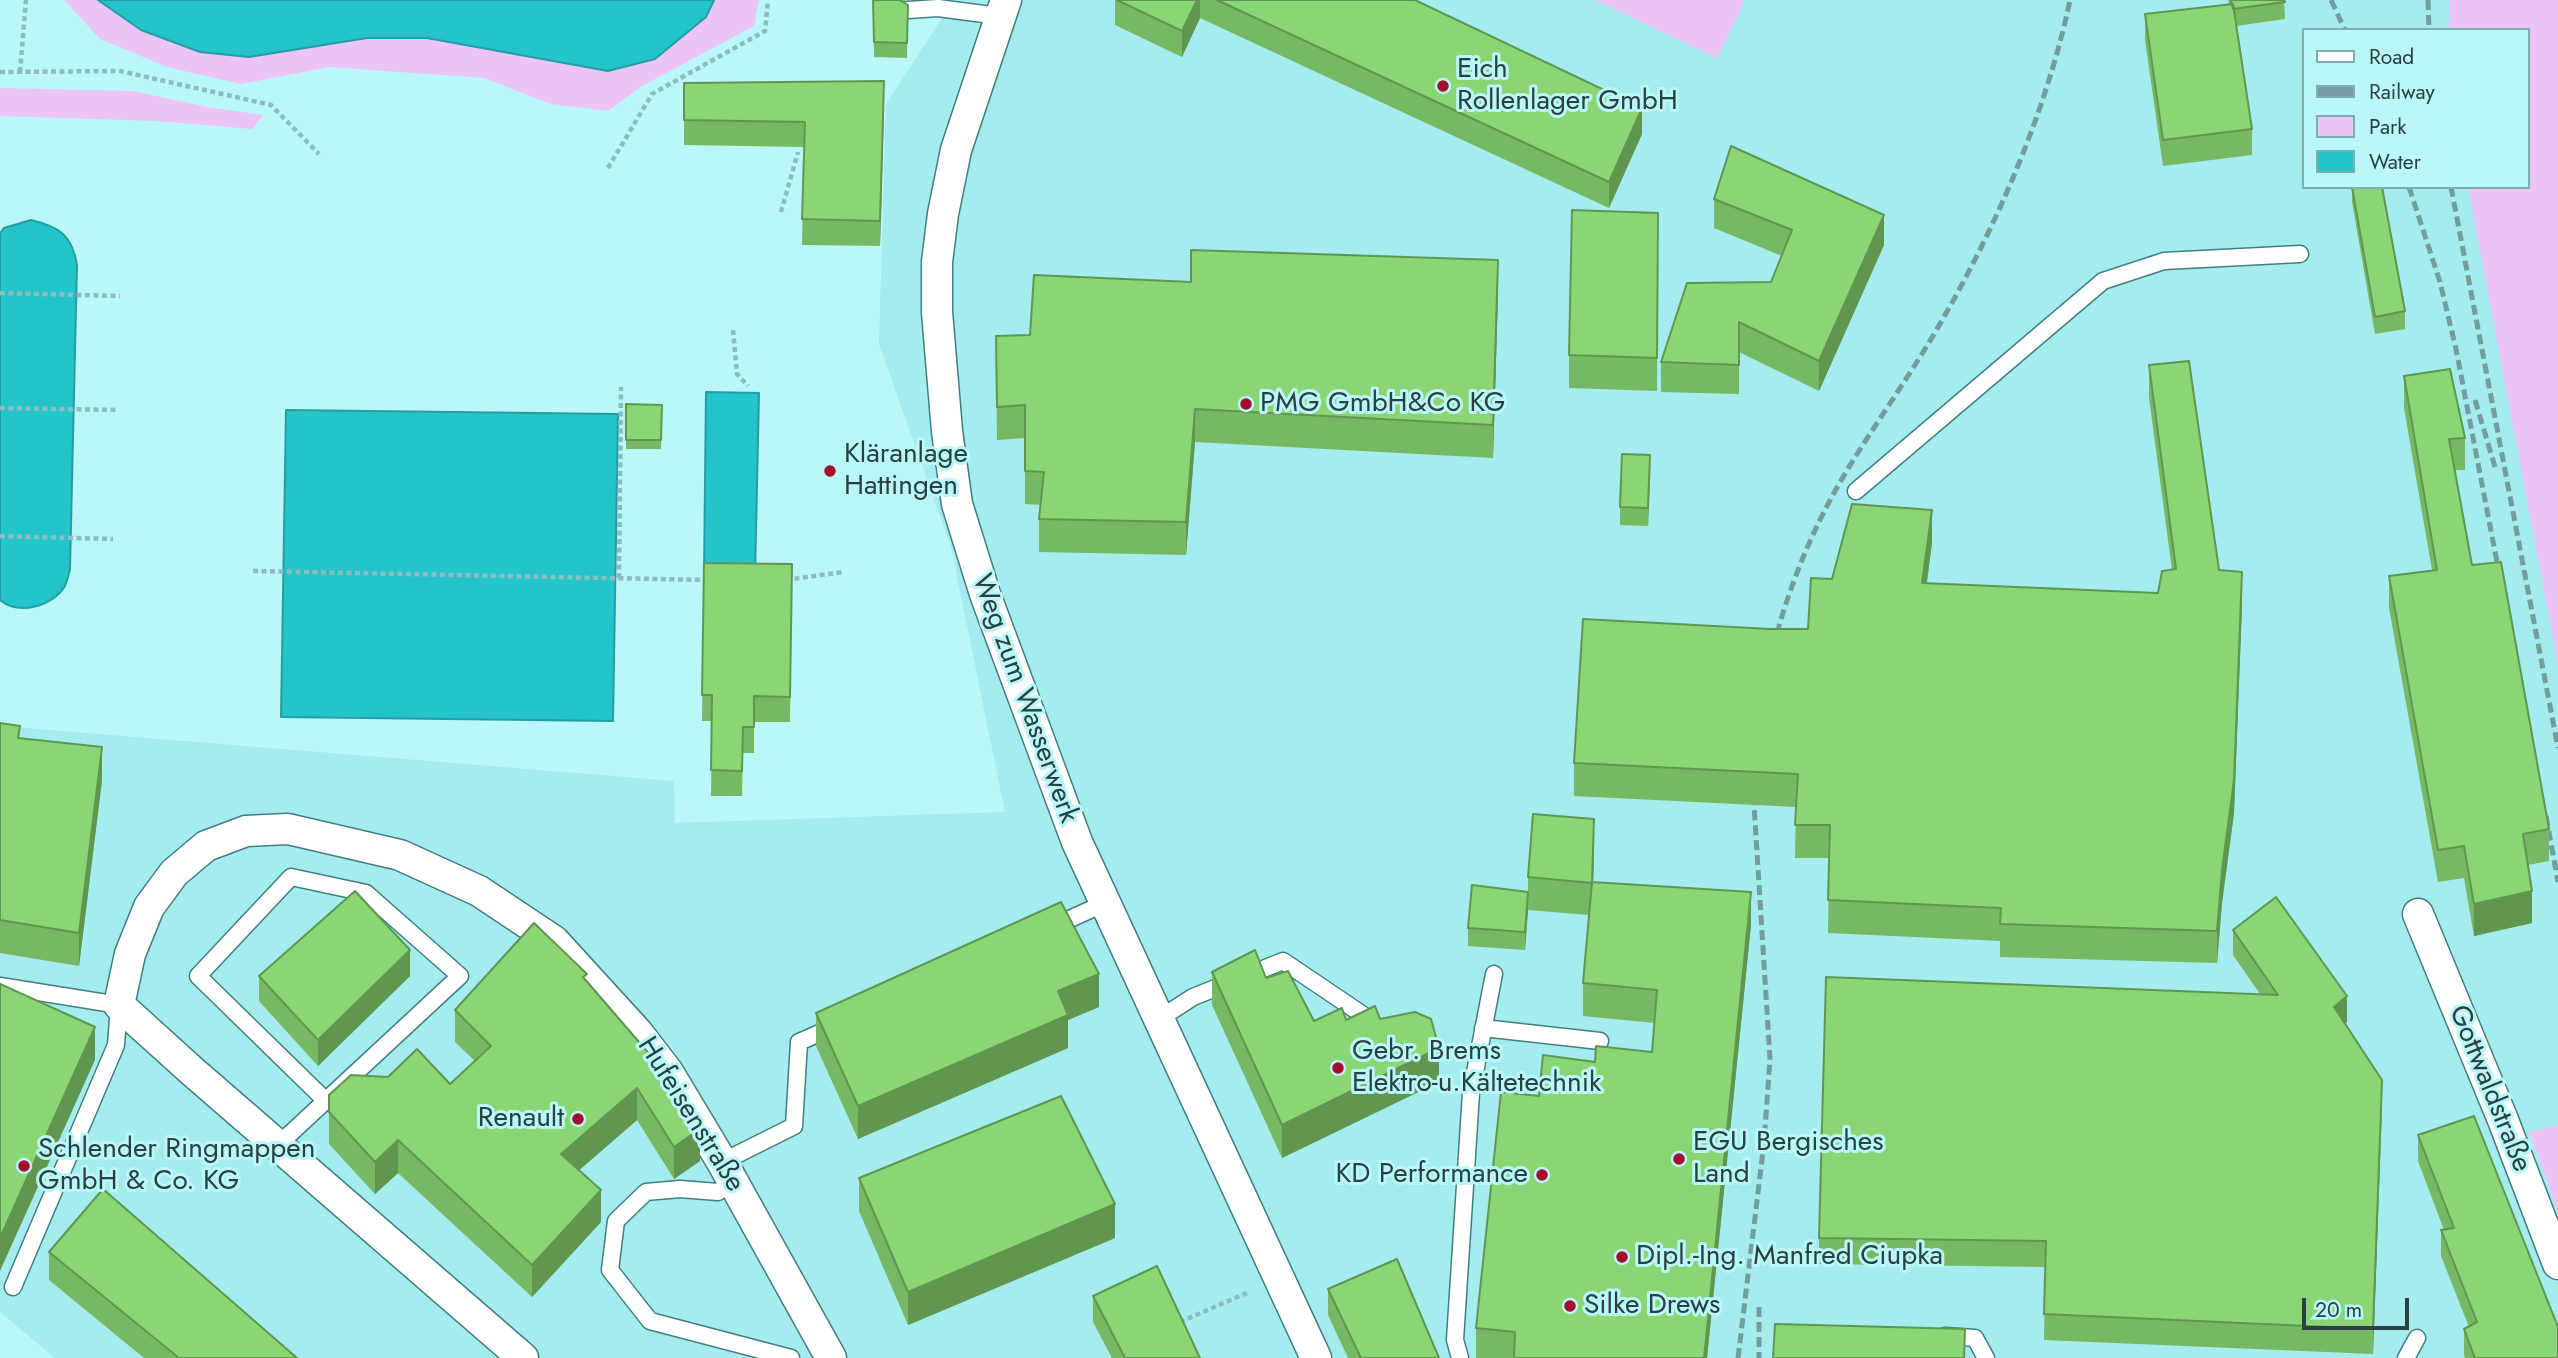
<!DOCTYPE html>
<html>
<head>
<meta charset="utf-8">
<style>
  body { margin:0 }
  #map { position:relative; width:2558px; height:1358px; overflow:hidden; background:#baf7f9; font-family:Jost,sans-serif }
  canvas { display:block }
  .legend { position:absolute; left:2302px; top:28px; width:228px; height:161px; box-sizing:border-box; background:#baf7f9; border:2px solid #80aeb0; margin:0; padding:9px 12px; list-style:none; font-size:21px; color:#294142 }
  .legend li { display:flex; align-items:center; gap:14px; height:35px }
  .legend b { width:35px; border:2px solid #80aeb0 }
  .scale { position:absolute; left:2302px; top:1298px; width:107px; height:32px; box-sizing:border-box; border:4px solid #294142; border-top:0; padding-left:9px; font-size:21px; line-height:24px; white-space:nowrap; color:#294142; -webkit-text-stroke:5px #baf7f9; paint-order:stroke }
</style>
</head>
<body>
<div id="map">
<canvas width="2558" height="1358"></canvas>
<ul class="legend">
<li><b style="height:9px;background:#fff"></b>Road</li>
<li><b style="height:9px;background:#729c9e"></b>Railway</li>
<li><b style="height:19px;background:#ecc4f7"></b>Park</li>
<li><b style="height:19px;background:#23c4ca"></b>Water</li>
</ul>
<div class="scale">20 m</div>
</div>
<script>
const context = document.querySelector('canvas').getContext('2d');
context.lineJoin = 'round';
function fill(path, color) {
  context.fillStyle = color;
  context.fill(path, 'evenodd');
}
function stroke(path, color, width, dash) {
  context.strokeStyle = color;
  context.lineWidth = width;
  context.lineCap = dash ? 'butt' : 'round';
  context.setLineDash(dash || []);
  context.stroke(path);
}
function drawText(font, color, halo, rows, align = 'center') {
  context.font = font + ' Jost,sans-serif';
  context.lineWidth = 6;
  context.setLineDash([]);
  context.textBaseline = 'middle';
  context.strokeStyle = halo;
  context.fillStyle = color;
  for (const [text, x, y, turn = 0] of rows) {
    context.save();
    context.translate(x, y);
    context.rotate((+turn || 0) * Math.PI / 180);
    context.textAlign = isNaN(turn) ? turn : align;
    if (halo) context.strokeText(text, 0, 0);
    context.fillText(text, 0, 0);
    context.restore();
  }
}
fill(new Path2D(`
  M954 0H1595L1717 58 1745 0H2558V1125L2529 1133 2558 1212V1358H55L0 1312V726L674 781 675 823 1005 812 951 547 879 344 886 104ZM2304 30H2528V187H2304Z`), '#a4ecee');
fill(new Path2D(`
  M64 0H98L141 30 249 57 367 38H427L608 71 705 18 714 0H759L754 26 642 86 608 111 551 104 484 78 329 67 241 84 167 67 100 39Z
  M1595 0H1745L1717 58Z
  M2449 0H2558V665L2468 187H2528V30H2449Z
  M0 88 133 91 207 107 263 115 252 129 157 121 0 116Z
  M2558 1125V1212L2529 1132Z`), '#ecc4f7');
const water = new Path2D(`
  M98 0H714L706 17 655 59 608 71 427 38H367L249 57 200 52 141 30Z
  M31 220C60 227 72 235 77 265L70 569C69 574 67 581 65 586 53 606 19 616 0 600V233L4 228Z
  M706 392 759 393 755 577 704 576Z
  M286 410 618 414 613 721 281 717Z`);
fill(water, '#23c4ca');
stroke(water, '#259da1', 2);
const lane = new Path2D(`
  M908 10 938 8 999 16
  M1856 491 2103 281 2164 261 2300 254
  M1050 928 1105 903
  M0 986 119 1005 116 1045 13 1287
  M1159 1019 1193 997 1283 961 1363 1015
  M1483 1028 1600 1041
  M278 1145 460 976 366 893 291 877 198 976 325 1100
  M722 1162 794 1126 799 1042 836 1026
  M734 1182 718 1192 680 1189 646 1192 616 1221 610 1270 650 1321 791 1358
  M1945 1336 1975 1338 1986 1358
  M1460 1358 1455 1340 1471 1093 1494 974
  M2406 1358 2417 1338`);
const street = new Path2D(`
  M1006 0 956 150 943 214 937 262V312L947 431 957 504 985 594 1077 842 1316 1358
  M2418 914 2503 1120 2558 1264
  M523 1358 192 1071 119 1005 130 954 149 907 174 873 206 846 246 831 288 829 400 855 479 891 554 941 638 1033 668 1072 722 1162 831 1358`);
stroke(lane, '#437e80', 19);
stroke(street, '#437e80', 33);
stroke(new Path2D(`
  M0 72 120 71 271 105 319 154
  M20 72 26 0
  M608 168 652 94 765 31 768 0
  M781 212 798 152
  M0 293 120 296
  M733 330 737 374 748 386
  M0 408 118 410
  M0 536 113 539
  M253 571 707 580
  M619 578 621 387
  M786 580 843 572
  M1180 1322 1249 1292`), '#8bbcbe', 4.5, [5, 3.5]);
stroke(lane, '#fff', 16);
stroke(street, '#fff', 30);
stroke(new Path2D(`
  M2331 0 2345 30
  M2428 0 2429 30
  M2409 187 2440 282 2456 349 2501 583
  M2451 187 2558 748
  M2475 400 2495 467
  M1773 648C1789 586 1813 527 1846 472 1878 419 1915 369 1945 315 1999 221 2048 106 2070 0
  M2546 816 2558 882
  M1759 1307V1358
  M1738 1358 1764 1143 1770 1059 1754 805`), '#729c9e', 5, [10, 5]);
fill(new Path2D(`
  M873 0H907L902 2 908 5 907 58 874 57Z
  M1115 0H1415L1642 134 1609 208 1200 18 1182 57 1115 25Z
  M2228 0H2284L2285 19 2236 26 2252 129V155L2163 166 2145 40V14L2229 5Z
  M684 83 884 107 880 246 802 245 804 147 684 145Z
  M2352 187 2405 311V329L2375 334 2352 202Z
  M1714 199 1884 245 1819 391 1739 352V394L1661 392V362L1771 282 1782 256 1714 228Z
  M1658 213 1657 391 1569 388V355Z
  M1191 282 1498 293 1493 458 1195 442 1186 555 1039 552V519L1041 505 1025 504V438L997 440 996 336 1030 335Z
  M2149 365 2219 570 2242 605 2234 813 2222 903 2217 963 2000 957V941L1828 933 1829 858H1795L1796 807 1574 796V763L1770 629H1808L1832 579 1932 543 1927 583 2158 593 2172 570 2149 398Z
  M2404 376 2465 438V470H2455L2472 565 2549 829V861L2528 865 2532 923 2474 936 2464 878 2438 882 2389 608V576L2432 570 2404 408Z
  M626 404 662 405 661 449H626Z
  M1650 473 1648 526 1620 525V507Z
  M704 563 792 564 790 722H754V753H743L742 796H711L712 721H702Z
  M0 723 20 738 102 780 79 966 0 953Z
  M1594 852 1593 882 1751 925 1707 1358H1476V1328L1539 1096 1595 1062 1652 1052 1654 1023 1583 1016V983L1589 915 1528 910 1525 950 1468 946V928L1528 892V877Z
  M2233 930 2347 1022 2345 1023 2382 1105 2373 1354 2044 1340 2045 1267 1819 1264V1238L2260 994 2233 955Z
  M1212 972 1266 978 1314 1021 1380 1019 1439 1082 1282 1158 1212 1005Z
  M259 976H410L318 1066 259 1001Z
  M587 981 700 1161 674 1179 637 1120 579 1170 601 1222 532 1297 398 1173 375 1194 329 1144V1095L450 1084 475 1061 455 1042V1010Z
  M1099 1007 1068 1020V1048L858 1139 816 1046V1013Z
  M2418 1135 2558 1358H2465L2464 1355V1329L2469 1327 2441 1256V1230H2444L2418 1161Z
  M859 1178 1115 1238 908 1325 859 1211Z
  M49 1252 297 1358H144L49 1280Z
  M1328 1289 1439 1358H1348L1328 1315Z
  M1093 1296 1200 1358H1112L1093 1322Z`), '#77b864');
fill(new Path2D(`
  M1197 0H1200V18L1182 57V31Z
  M884 81V107L880 246V221Z
  M1642 108V134L1609 208V182Z
  M1884 215V245L1819 391V361Z
  M1498 260V293L1493 458V425Z
  M1195 409V442L1186 555V522Z
  M1650 455V473L1648 526V508Z
  M1932 510V543L1922 616V583Z
  M2242 572V605L2234 813 2222 903 2217 963V931Z
  M102 747V780L79 966V933Z
  M1594 819V852L1592 915V883Z
  M2532 891V923L2474 936V904Z
  M1528 892V910L1525 950V932Z
  M1751 892V925L1707 1358H1704Z
  M410 950V976L318 1066V1040Z
  M1099 974V1007L1068 1020V1048L858 1139V1106L1058 991Z
  M2347 996V1022L2334 1033V1007Z
  M95 1027V1060L0 1271V1238Z
  M1439 1048V1082L1282 1158V1125Z
  M2382 1080V1105L2373 1354V1329Z
  M637 1088V1120L561 1186V1154Z
  M700 1129V1161L674 1179V1147Z
  M398 1140V1173L375 1194V1162Z
  M601 1190V1222L532 1297V1265Z
  M1115 1204V1238L908 1325V1292Z`), '#619651');
const building = new Path2D(`
  M873 0H899L908 5 907 43 874 42Z
  M1117 0H1197L1182 31Z
  M1217 0H1415L1642 108 1609 182Z
  M2231 0H2284L2285 2 2233 9Z
  M2233 4 2252 129 2163 140 2145 14Z
  M884 81 880 221 802 219 805 122 684 120V83Z
  M1731 146 1884 215 1819 361 1739 322V365L1661 362 1687 283 1771 282 1792 230 1714 199Z
  M2352 187H2382L2405 311 2375 317Z
  M1572 210 1658 213 1657 358 1569 355Z
  M1191 250 1498 260 1493 425 1195 409 1186 522 1039 519 1044 472 1025 471V405L997 407 996 336 1030 335 1034 275 1191 282Z
  M2189 361 2219 570 2242 572 2234 780 2222 870 2217 931 2000 924 2001 908 1828 900 1830 825H1795L1798 774 1574 763 1583 619 1770 629H1808L1811 578 1832 579 1852 504 1932 510 1922 583 2158 593 2162 571 2176 569 2149 365Z
  M2450 369 2465 438 2449 439 2472 565 2501 562 2549 829 2523 834 2532 891 2474 904 2464 846 2438 850 2389 576 2437 570 2404 376Z
  M626 404 662 405 661 440H626Z
  M1622 454 1650 455 1648 508 1620 507Z
  M704 563 792 564 790 697 754 696V727H743L742 771 711 770 712 695H702Z
  M0 723 20 726 18 738 102 747 79 933 0 920Z
  M1533 814 1594 819 1592 883 1528 877Z
  M1592 882 1751 892 1704 1358H1514L1515 1332 1476 1328 1501 1092 1539 1096 1543 1055 1595 1062 1596 1046 1652 1052 1657 990 1583 983Z
  M1472 885 1528 892 1525 932 1468 928Z
  M355 891 410 950 318 1040 259 976Z
  M2276 897 2347 996 2334 1007 2382 1080 2373 1329 2044 1314 2046 1241 1819 1238 1826 977 2278 995 2233 930Z
  M1061 902 1099 974 1058 991 1068 1015 858 1106 816 1013Z
  M534 923 587 974 583 977 658 1064 700 1129 674 1147 637 1088 561 1154 601 1190 532 1265 398 1140 375 1162 329 1112V1095L351 1075 388 1077 417 1049 450 1084 491 1046 455 1010Z
  M1255 950 1266 978 1288 971 1314 1021 1342 1008 1346 1020 1375 1006 1380 1019 1415 1012 1431 1019 1439 1048 1282 1125 1212 972Z
  M0 984 95 1027 0 1238Z
  M1061 1096 1115 1204 908 1292 859 1178Z
  M2474 1116 2558 1327V1358H2475L2464 1329 2477 1322 2441 1230 2454 1228 2418 1135Z
  M103 1189 297 1358H179L49 1252Z
  M1397 1259 1439 1358H1361L1328 1289Z
  M1157 1266 1200 1358H1125L1093 1296Z
  M1775 1324 1965 1329 1964 1358H1773Z`);
fill(building, '#8ad674');
stroke(building, '#619651', 2);
for (const [x, y, r, color] of [
  [1443,86,7,"#a60c2e"],
  [1246,404,7,"#a60c2e"],
  [830,471,7,"#a60c2e"],
  [1338,1068,7,"#a60c2e"],
  [578,1119,7,"#a60c2e"],
  [1679,1159,7,"#a60c2e"],
  [24,1166,7,"#a60c2e"],
  [1542,1175,7,"#a60c2e"],
  [1622,1257,7,"#a60c2e"],
  [1570,1306,7,"#a60c2e"]
]) {
  const dot = new Path2D();
  dot.arc(x, y, r, 0, 2 * Math.PI);
  context.fillStyle = color;
  context.fill(dot);
  stroke(dot, '#baf7f9', 2.5);
}
drawText('28px', '#294142', '#baf7f9', [
  ["Eich",1457,70],
  ["Rollenlager GmbH",1457,102],
  ["PMG GmbH&Co KG",1260,404],
  ["Kläranlage",844,455],
  ["Hattingen",844,487],
  ["Gebr. Brems",1352,1052],
  ["Elektro-u.Kältetechnik",1352,1084],
  ["Renault",564,1119,"right"],
  ["EGU Bergisches",1693,1143],
  ["Land",1693,1175],
  ["Schlender Ringmappen",38,1150],
  ["GmbH & Co. KG",38,1182],
  ["KD Performance",1528,1175,"right"],
  ["Dipl.-Ing. Manfred Ciupka",1636,1257],
  ["Silke Drews",1584,1306]
], 'left');
drawText('28px', '#294142', '#baf7f9', [
  ["Weg zum Wasserwerk",1024,699,70],
  ["Gottwaldstraße",2489,1089,68],
  ["Hufeisenstraße",690,1115,58]
]);
</script>
</body>
</html>
